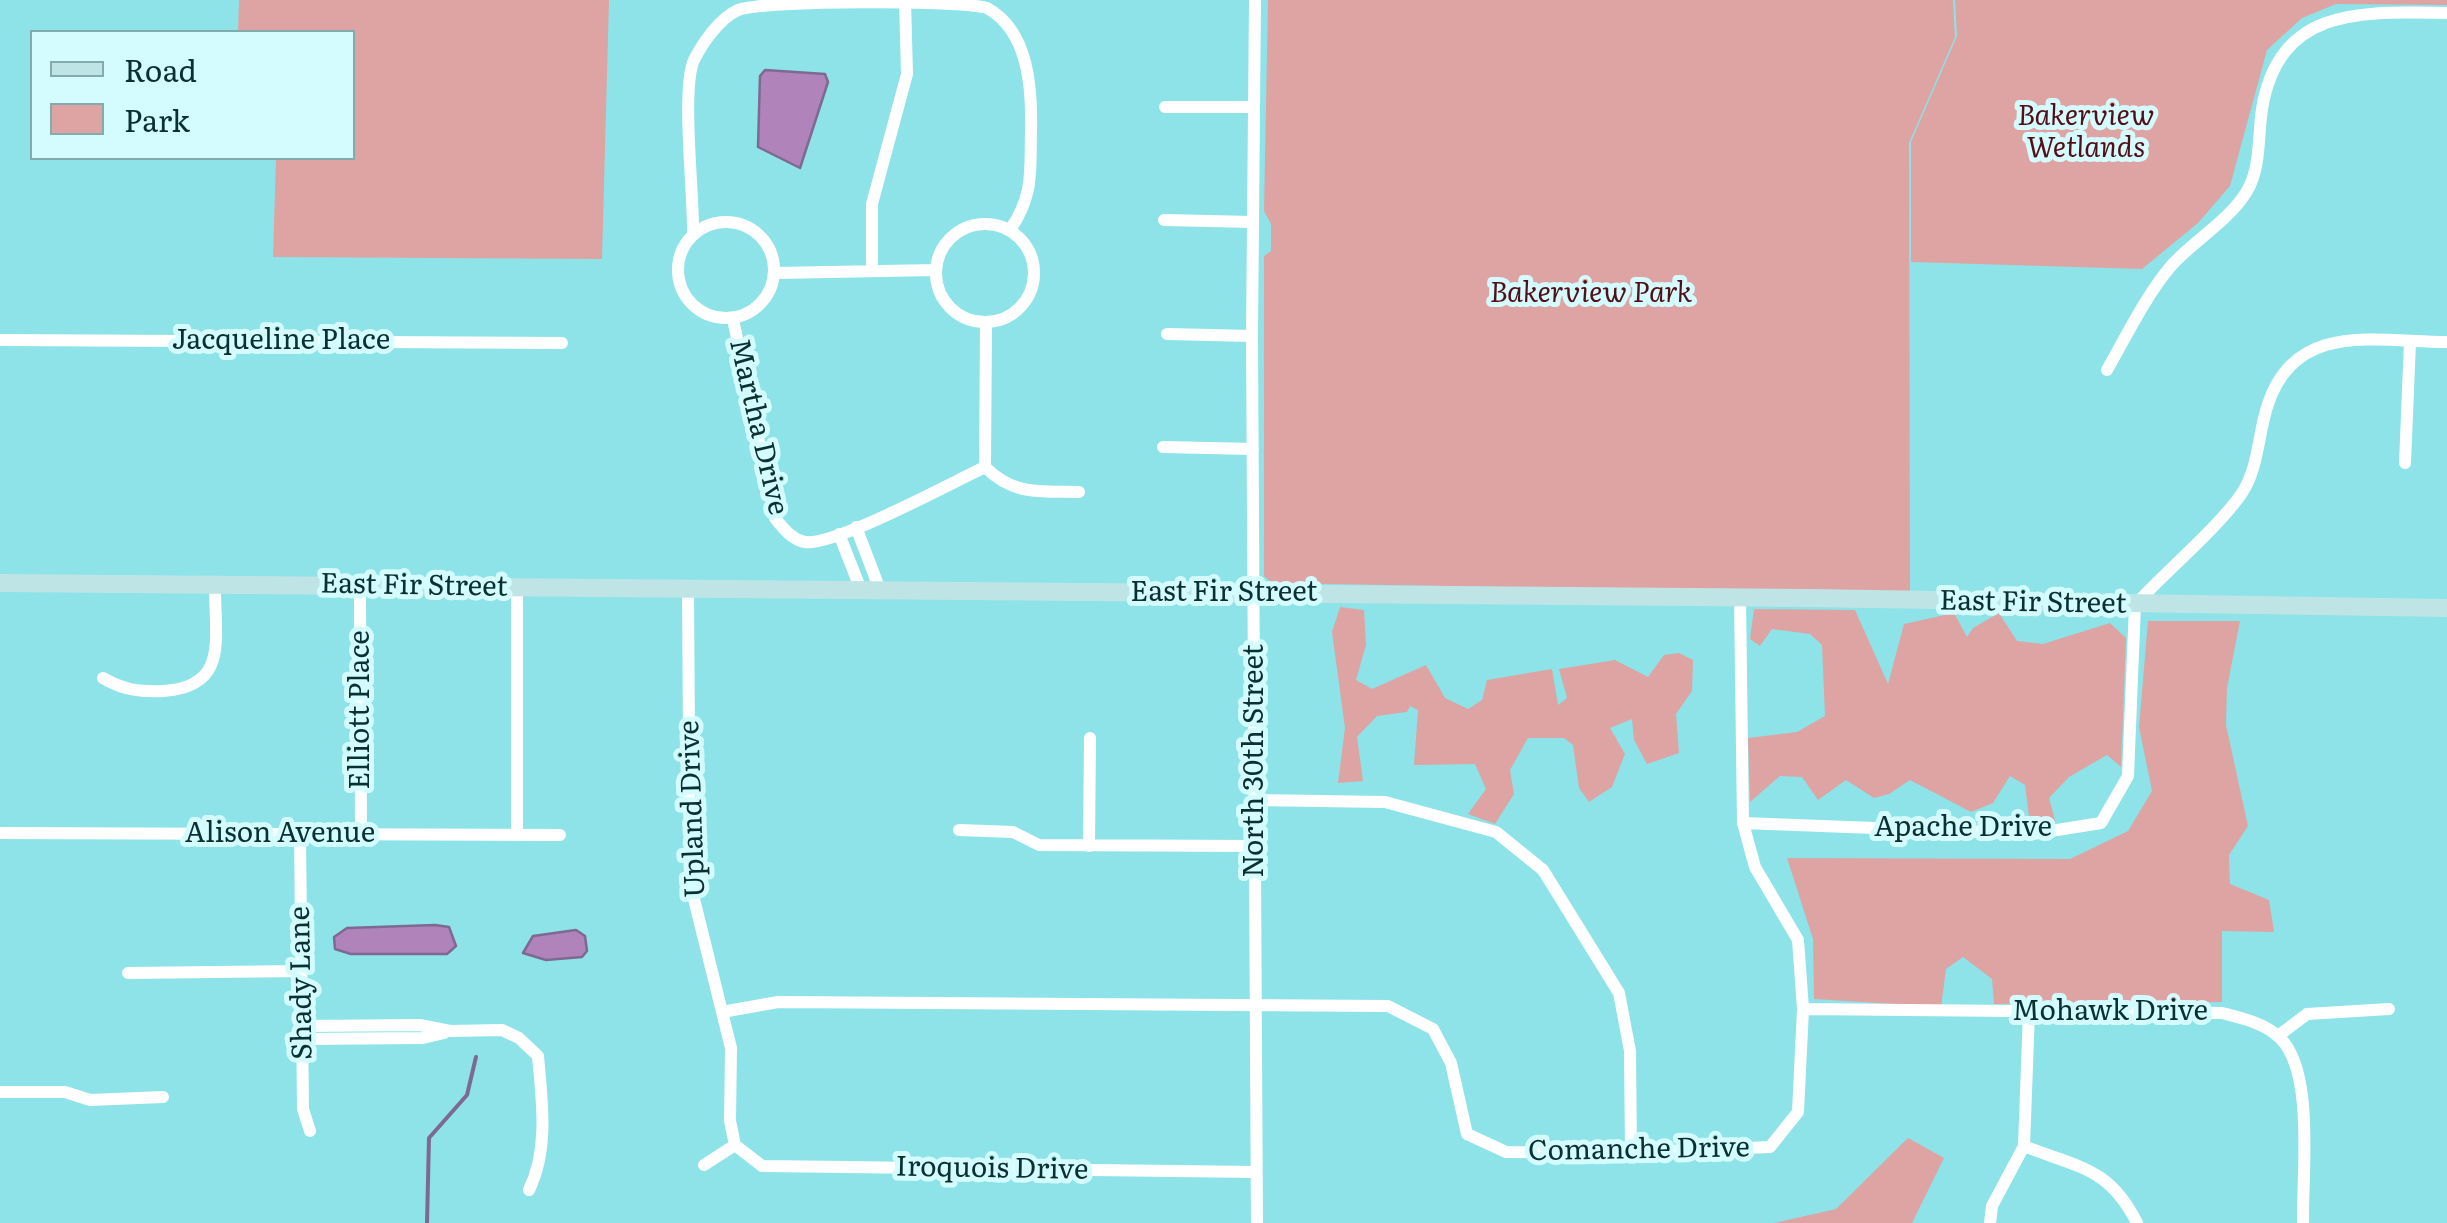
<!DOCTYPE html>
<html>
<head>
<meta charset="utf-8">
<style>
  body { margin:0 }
  #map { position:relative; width:2447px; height:1223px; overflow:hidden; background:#8de3e8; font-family:Literata,serif }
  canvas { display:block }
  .legend { position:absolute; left:30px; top:30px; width:325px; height:130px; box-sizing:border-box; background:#d4fcfe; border:2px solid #83aaac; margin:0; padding:12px 18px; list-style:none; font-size:30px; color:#0a3032 }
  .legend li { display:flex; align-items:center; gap:20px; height:50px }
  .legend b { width:50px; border:2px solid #83aaac }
</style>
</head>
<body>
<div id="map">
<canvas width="2447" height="1223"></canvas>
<ul class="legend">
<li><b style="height:12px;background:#bfe4e6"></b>Road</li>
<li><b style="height:28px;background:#dda4a3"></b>Park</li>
</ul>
</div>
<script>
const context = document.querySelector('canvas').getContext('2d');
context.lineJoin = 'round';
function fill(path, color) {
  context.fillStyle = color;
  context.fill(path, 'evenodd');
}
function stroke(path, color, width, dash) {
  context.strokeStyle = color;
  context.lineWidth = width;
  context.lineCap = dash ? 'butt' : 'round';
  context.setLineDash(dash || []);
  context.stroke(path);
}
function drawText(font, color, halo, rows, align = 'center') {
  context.font = font + ' Literata,serif';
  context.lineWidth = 10;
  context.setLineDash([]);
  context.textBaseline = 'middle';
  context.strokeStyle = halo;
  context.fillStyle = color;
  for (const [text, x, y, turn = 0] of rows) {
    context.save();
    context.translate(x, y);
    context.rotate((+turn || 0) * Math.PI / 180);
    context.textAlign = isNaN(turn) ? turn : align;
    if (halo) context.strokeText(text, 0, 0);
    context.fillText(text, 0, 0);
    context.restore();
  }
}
fill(new Path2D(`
  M239 0H609L602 259 273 257 276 158H352V32H238Z
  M1268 0H1953L1955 37 1909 143 1910 594 1272 583 1264 576V256L1271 251V224L1264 211Z
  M1955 0H2447V5L2336 4 2302 18 2267 50 2230 186 2198 223 2142 269 1911 262V142L1957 36Z
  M1340 607 1364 610 1366 645 1356 680 1372 689 1426 665 1445 698 1468 709 1482 700 1487 680 1552 669 1558 705 1567 698 1559 669 1615 660 1648 677 1664 655 1679 653 1693 660 1692 691 1676 714 1679 753 1647 764 1634 740 1632 719 1610 728 1625 754 1612 787 1589 802 1579 788 1573 745 1564 738H1528L1510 770 1514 794 1495 824 1468 814 1486 789 1475 764 1414 765 1418 710 1410 706 1407 712 1377 716 1357 737 1363 781 1338 783 1345 728 1332 632Z
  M1754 609 1855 610 1888 684 1904 624 1954 613 1967 637 1973 628 1999 613 2017 641 2043 644 2110 623 2126 638 2121 767 2107 755 2069 777 2049 798 2059 835 2040 838 2030 825 2025 785 2010 776 1993 803 1971 812 1910 780 1889 794 1874 798 1846 780 1818 800 1802 777 1780 776 1750 802 1748 738 1797 732 1825 716 1822 645 1810 634 1772 629 1760 646 1750 639Z
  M2148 621H2240L2227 688 2226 725 2248 826 2229 855 2230 884 2269 900 2274 932 2222 931V1002L1994 1004 1992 979 1963 957 1946 969 1941 1007 1814 999 1813 939 1787 858 2070 859 2128 831 2152 791 2139 727Z
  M1908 1138 1944 1158 1912 1223H1774L1836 1209Z`), '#dda4a3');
const water = new Path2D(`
  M765 70 825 74 828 82 800 168 758 147 760 76Z
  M435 925 449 927 456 946 447 954H351L335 949 334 937 347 928Z
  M576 930 585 936 587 951 582 957 546 960 523 953 533 936Z`);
fill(water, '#b083ba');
stroke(water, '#7e6a91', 2.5);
stroke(new Path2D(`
  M427 1223 429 1138 467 1095 476 1057`), '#7e6a91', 4);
stroke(new Path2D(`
  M1255 0 1252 336 1257 1223
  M1165 107H1253
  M1164 220 1253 222
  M678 270a48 48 0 1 1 96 0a48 48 0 1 1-96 0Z
  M936 273a49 49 0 1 1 98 0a49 49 0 1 1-98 0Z
  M693 234C694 196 681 88 694 60 703 42 720 18 738 10 768 0 960 0 987 8 1029 31 1032 89 1031 130 1030 172 1034 195 1010 230
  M872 271V204L907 74 905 1
  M775 273 936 270
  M733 319 775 518C782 527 792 540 805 542 835 546 951 483 985 467L986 322
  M1167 334 1252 336
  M0 340 562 343
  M2107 370C2127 335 2145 297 2171 266 2193 241 2230 220 2247 191 2261 168 2258 134 2262 109 2279 5 2364 12 2447 13
  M1163 447 1253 449
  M2405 463 2410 342
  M985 467C1014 496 1040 491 1079 492
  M856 527 880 590
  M839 534 861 590
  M360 585 361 834
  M517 587V834
  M688 589 690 883 731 1048 730 1121 735 1145
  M103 678C123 690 140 692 163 691 231 687 214 636 215 583
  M1254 800 1385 802 1496 832 1543 870 1619 993 1630 1051 1631 1153
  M1743 823 2032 834 2101 823 2128 776 2135 605C2165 572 2219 527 2242 493 2259 467 2258 433 2268 404 2296 320 2378 342 2447 342
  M959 830 1013 832 1039 845 1255 846
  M0 833 560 835
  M300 834 303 1109 310 1131
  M1089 846 1090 738
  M128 973 302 971
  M1803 1009 2222 1013C2241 1018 2265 1023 2280 1038 2315 1072 2302 1175 2303 1223
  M722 1012 778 1002 1388 1006 1433 1029 1451 1063 1467 1134 1506 1152 1631 1153 1770 1147 1798 1112 1803 1009 1798 940 1755 867 1743 823 1740 597
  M302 1026 420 1025 450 1031 502 1030 519 1038 538 1056C542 1101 549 1149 529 1190
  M2278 1036 2307 1014 2389 1009
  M302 1039 423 1038 444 1033
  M0 1092H65L90 1100 163 1097
  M735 1145 762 1166 1256 1172
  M2024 1146C2079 1168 2109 1167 2137 1223
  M704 1165 735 1145
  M1990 1223 1992 1206 2024 1146 2029 1012`), '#fff', 12);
stroke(new Path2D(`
  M0 583 1810 598 2447 608`), '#bfe4e6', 18);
drawText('italic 28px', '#540f16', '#d4fcfe', [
  ["Bakerview",2086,117],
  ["Wetlands",2086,149],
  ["Bakerview Park",1591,294]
]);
drawText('28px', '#0a3032', '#d4fcfe', [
  ["Jacqueline Place",281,341],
  ["Martha Drive",758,427,77],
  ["East Fir Street",414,586,1],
  ["East Fir Street",1224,593],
  ["East Fir Street",2033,603,1],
  ["Elliott Place",361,710,-90],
  ["North 30th Street",1255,761,-90],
  ["Upland Drive",693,809,-92],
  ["Apache Drive",1963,828],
  ["Alison Avenue",280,834],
  ["Shady Lane",302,983,-91],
  ["Mohawk Drive",2110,1012],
  ["Comanche Drive",1639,1150,-1],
  ["Iroquois Drive",992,1169,1]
]);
</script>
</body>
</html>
